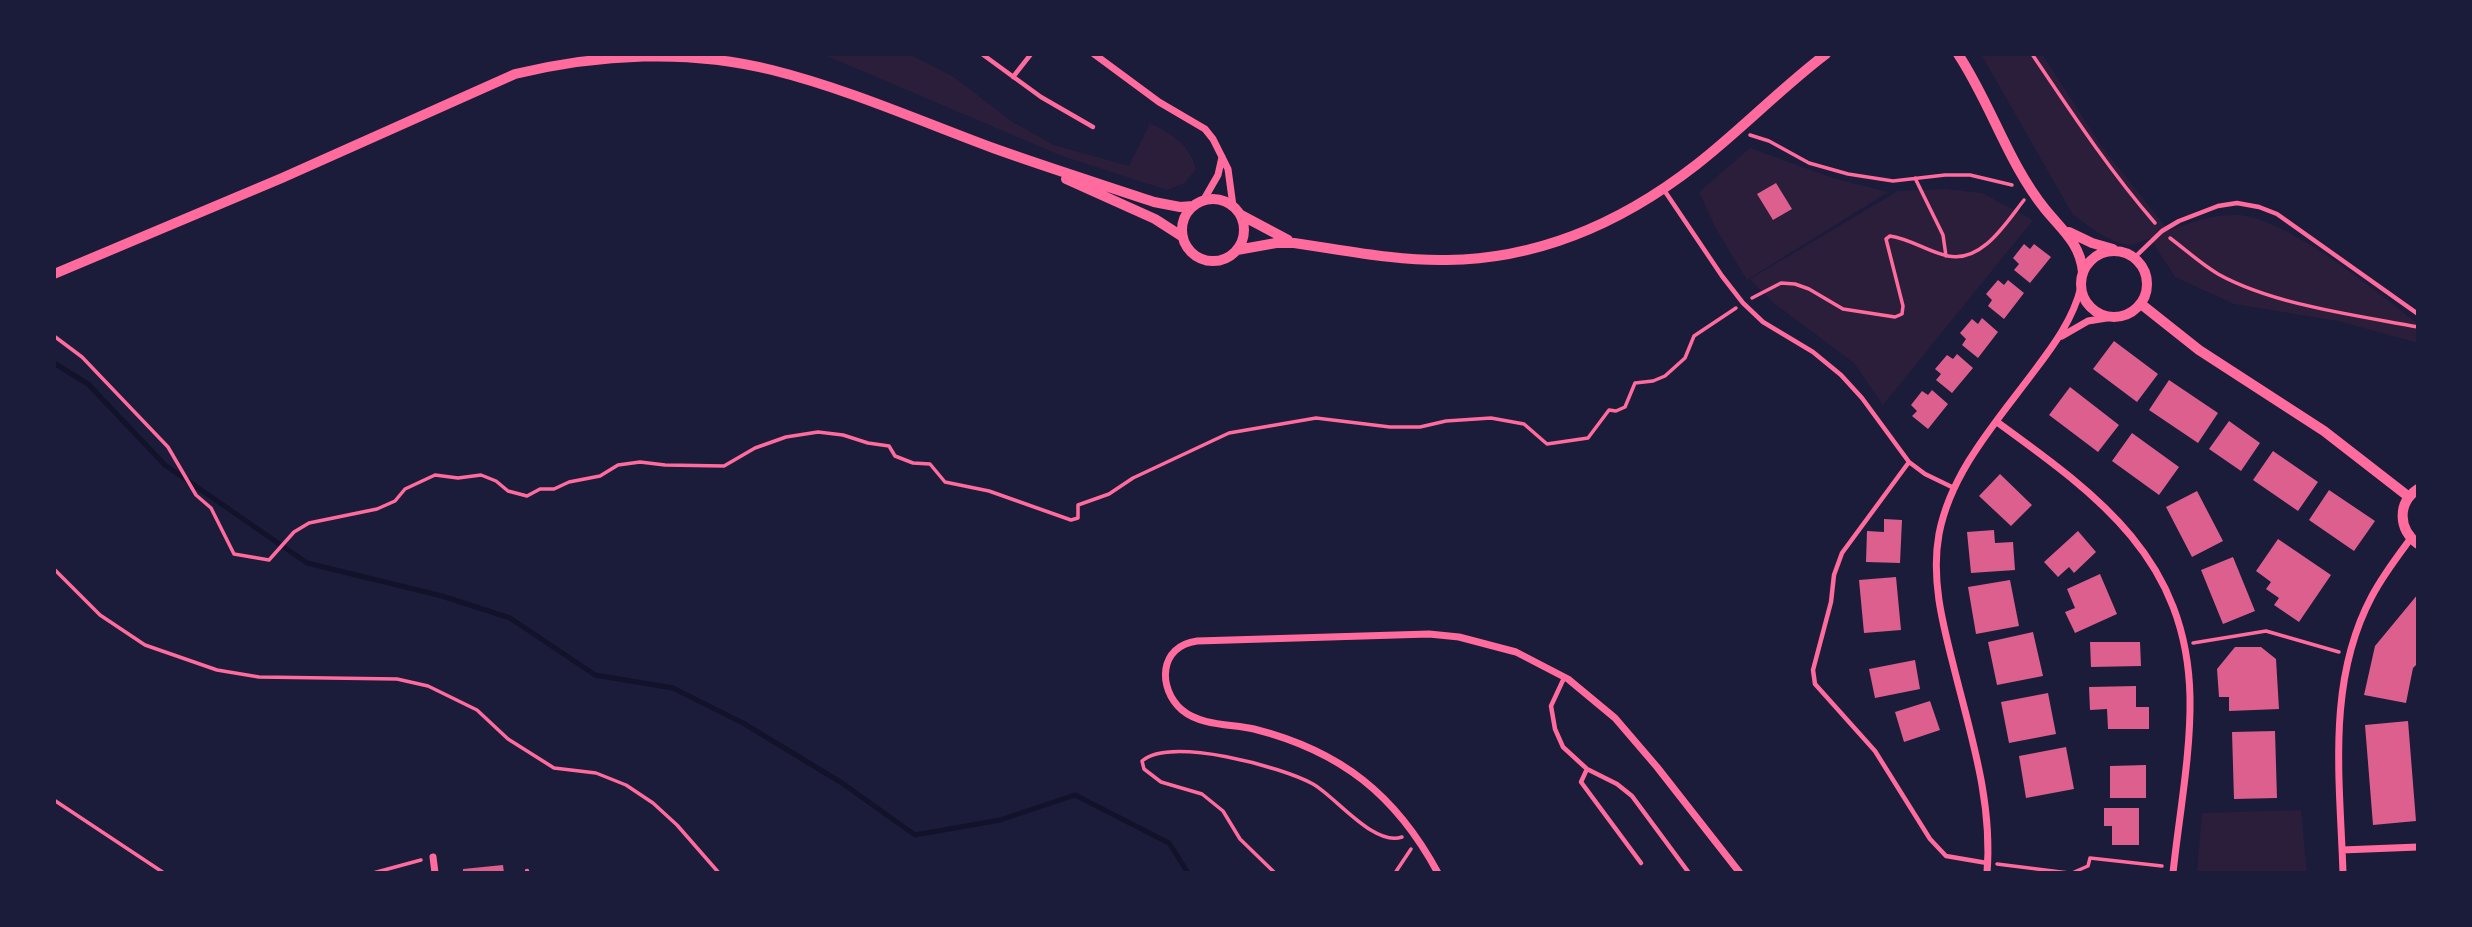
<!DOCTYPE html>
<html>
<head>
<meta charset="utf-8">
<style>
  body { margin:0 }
  #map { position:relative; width:2472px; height:927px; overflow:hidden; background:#1b1b3a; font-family:"Varela Round",sans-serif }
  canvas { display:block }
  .frame { position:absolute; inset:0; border:56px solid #1b1b3a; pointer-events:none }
</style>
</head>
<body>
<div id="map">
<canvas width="2472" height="927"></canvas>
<div class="frame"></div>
</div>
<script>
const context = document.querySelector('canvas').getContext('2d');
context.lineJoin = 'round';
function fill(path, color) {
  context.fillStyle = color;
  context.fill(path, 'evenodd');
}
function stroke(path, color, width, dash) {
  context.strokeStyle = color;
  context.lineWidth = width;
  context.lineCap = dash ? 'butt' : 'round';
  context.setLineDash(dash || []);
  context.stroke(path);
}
fill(new Path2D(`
  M822 54H909L954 77 1011 121 1054 145 1129 166 1150 123C1172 135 1189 143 1196 169L1185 183 1167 190 1062 156Z
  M1981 54H2042L2102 147 2169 231C2190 222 2215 214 2238 215 2286 217 2379 293 2418 324V343L2338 321 2234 304 2175 277 2150 238C2144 240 2135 245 2129 245 2109 243 2089 226 2073 215Z
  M1750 148 1833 178 1888 192 1747 280 1716 229 1699 192Z
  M1945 189 1982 193 2033 220 1883 405 1854 363 1775 304 1750 279 1898 191Z
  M2301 810 2307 873H2197L2202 813Z`), '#2a1e3b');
stroke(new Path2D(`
  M54 363 88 384 165 465 307 563 442 596 510 618 595 675 673 688 743 723 842 783 915 835 1000 820 1075 795 1169 843 1188 873`), '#12122b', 5);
fill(new Path2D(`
  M1776 183 1792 209 1773 220 1757 194Z
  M2024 244 2030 249 2034 244 2051 257 2030 283 2014 270 2019 264 2013 258Z
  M1998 280 2004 285 2008 280 2024 293 2004 319 1988 306 1992 300 1986 294Z
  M1982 318 1998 332 1978 358 1962 345 1966 339 1960 333 1972 319 1978 324Z
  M2114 341 2158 374 2137 402 2093 369Z
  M1957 354 1973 368 1952 393 1936 380 1941 374 1935 369 1947 355 1953 359Z
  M2169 380 2218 413 2198 443 2149 410Z
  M2070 387 2119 425 2098 452 2049 415Z
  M1932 390 1948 404 1928 429 1912 416 1917 411 1911 405 1922 391 1928 395Z
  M2229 421 2260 443 2241 471 2209 449Z
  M2132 433 2179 467 2159 495 2112 461Z
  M2273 451 2318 482 2298 511 2253 480Z
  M2000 474 2032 505 2011 526 1979 496Z
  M2329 490 2375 521 2354 551 2309 520Z
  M2197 491 2223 541 2192 557 2166 507Z
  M1884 519 1902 520 1900 563 1866 562 1867 531 1884 532Z
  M1994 530 1995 543 2013 542 2015 570 1971 573 1967 532Z
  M2078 531 2096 552 2074 573 2069 567 2058 577 2044 562Z
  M2278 539 2331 575 2299 622 2274 605 2279 598 2266 589 2271 582 2256 571Z
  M2233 557 2255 611 2223 624 2201 570Z
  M2100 574 2117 614 2075 633 2065 612 2075 608 2067 589Z
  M1896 577 1901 630 1864 633 1859 580Z
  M2010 580 2019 626 1976 634 1968 587Z
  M2418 594V663L2413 668 2406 703 2364 695 2375 646Z
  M2033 632 2043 676 1997 685 1988 642Z
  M2090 642H2140L2141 666 2091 667Z
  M2235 647H2261L2276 659 2279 709 2229 711V697H2219L2217 669Z
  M1915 660 1920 689 1875 698 1869 669Z
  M2136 686V707H2149V729H2108L2107 709 2090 710 2089 687Z
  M2048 693 2056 734 2009 743 2001 702Z
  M1930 701 1940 730 1904 742 1895 712Z
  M2408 721 2416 821 2373 825 2365 725Z
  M2275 731 2277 798 2234 799 2232 732Z
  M2066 747 2074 789 2026 798 2019 756Z
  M2146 765V798H2110V766Z
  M2104 808H2139V845H2112V826H2104Z
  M503 865 504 873H463V869Z`), '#dd5f8e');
stroke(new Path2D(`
  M2032 54C2071 112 2109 170 2155 223
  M1750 135 1769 141 1809 163 1848 174 1893 181 1945 175H1970L2012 185
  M1915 178 1943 235 1946 256
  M2170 238C2186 250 2201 264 2218 274 2274 305 2355 315 2418 327
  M1752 298 1781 283 1795 284 1809 289 1843 309 1895 317 1902 314 1903 306 1886 239 1890 236C1911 239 1928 252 1948 256 1982 263 2006 223 2024 200
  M54 336 82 357 168 447 196 495 211 508 234 554 269 560 294 532 309 523 377 509 395 501 405 489 435 475 458 478 481 475 496 481 508 491 527 496 540 489H554L569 482 600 476 618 465 640 462 665 465 724 466 755 448 786 437 818 432 843 435 868 443 889 446 895 456 913 463 930 464 945 482 989 491 1071 520 1078 518V505L1109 494 1133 478 1229 433 1316 418 1390 427H1420L1446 421 1491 418 1524 424 1547 444 1588 438 1609 410 1616 411 1625 407 1635 383 1653 381 1665 376 1685 358 1694 336 1736 308
  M54 569 100 615 145 645 217 670 259 677 397 679 428 686 477 710 508 739 554 768 596 773 626 785 653 803 677 825 719 873
  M2193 643 2266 631 2339 652
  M54 800 164 873
  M1997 864 2069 873
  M373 873 421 860
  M1275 873 1240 839 1223 811 1202 794 1161 782 1144 769 1142 761C1169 736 1283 767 1313 784 1336 797 1374 847 1402 837
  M1395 873 1411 849
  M2072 873 2088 866 2090 858 2162 866`), '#ff6b9d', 3.5);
stroke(new Path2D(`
  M982 54 1041 97 1093 127
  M1013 77 1031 54
  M1664 190 1722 276 1743 303 1763 322 1813 352 1841 375 1862 398 1909 462 1925 474 1954 488
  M2135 257 2162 231 2179 221 2218 206 2237 203 2259 207 2277 214 2418 314
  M1909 462 1842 553 1834 575 1831 602 1813 670 1815 684 1875 751 1930 839 1946 856 1987 863
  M1564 678 1551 706 1555 729 1563 747 1587 769 1617 784 1632 796 1689 873
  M1587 769 1581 782 1641 863
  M527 871V873`), '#ff6b9d', 4.5);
stroke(new Path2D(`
  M1094 54 1159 102 1205 129 1213 139 1228 169 1233 206
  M1203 201 1218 175 1222 157
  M2062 336 2088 321 2113 317
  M1997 422C2099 496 2187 559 2190 697 2191 754 2179 816 2173 873
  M2342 850 2418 847
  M433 857 435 873
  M1438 873C1396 795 1341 751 1254 729 1232 724 1201 726 1182 710 1157 688 1159 646 1197 641L1429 634 1459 637 1516 652 1568 679 1615 718 1657 767 1740 873
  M1987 873C1993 801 1970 733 1953 664 1942 621 1931 578 1939 534 1951 471 1998 420 2035 370 2054 345 2073 319 2081 287
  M2343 873C2340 779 2326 682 2372 596 2383 575 2397 557 2411 538`), '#ff6b9d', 7);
stroke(new Path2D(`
  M1958 54C1991 104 2008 163 2045 209 2062 230 2080 243 2083 272
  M1066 179 1155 219 1183 237
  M1182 230a31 31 0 1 1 62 0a31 31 0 1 1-62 0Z
  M1241 215 1288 240
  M2069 232 2092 243 2113 249
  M1237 250 1276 243H1294C1344 250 1396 261 1447 260 1540 259 1624 221 1696 165 1741 130 1781 88 1826 54
  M2081 284a33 33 0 1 1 66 0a33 33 0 1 1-66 0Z
  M54 274 282 178 515 74C598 54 688 49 772 70 848 89 920 121 993 148 1046 167 1100 184 1154 202L1180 207 1193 206
  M2141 304 2199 350 2324 431 2409 497
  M2418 489C2397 503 2398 529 2418 544`), '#ff6b9d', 10);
</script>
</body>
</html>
